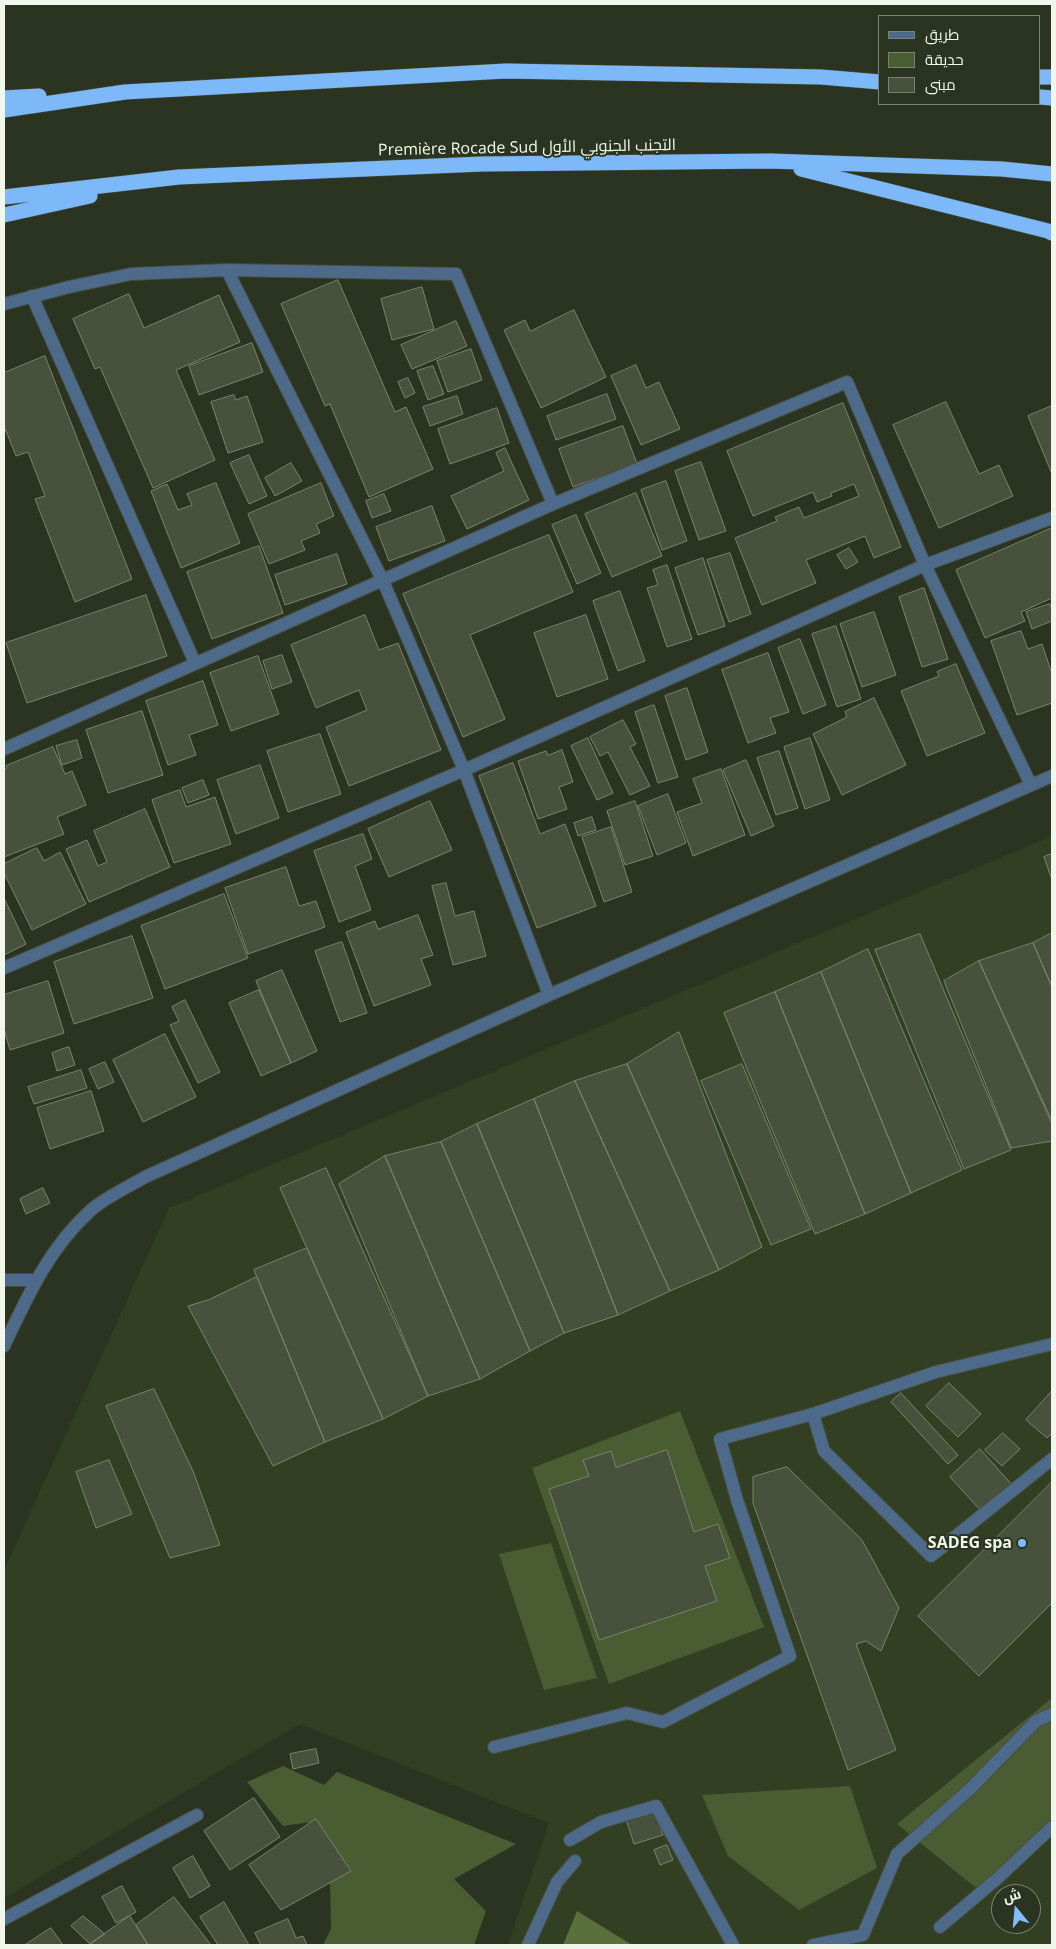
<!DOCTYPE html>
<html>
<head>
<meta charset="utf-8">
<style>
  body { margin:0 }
  #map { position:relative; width:1056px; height:1949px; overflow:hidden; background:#2b3420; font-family:"Open Sans",Cairo,sans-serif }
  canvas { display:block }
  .frame { position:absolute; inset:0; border:5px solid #f1f8eb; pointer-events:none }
  .legend { position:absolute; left:878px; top:15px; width:162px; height:90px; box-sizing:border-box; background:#2b3420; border:1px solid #7a8271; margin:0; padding:6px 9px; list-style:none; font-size:15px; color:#f1f8eb }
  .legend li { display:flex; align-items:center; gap:10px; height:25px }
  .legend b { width:25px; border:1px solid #7a8271 }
  .north { position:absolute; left:991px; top:1884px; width:50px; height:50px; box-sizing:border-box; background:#2b3420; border:1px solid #7a8271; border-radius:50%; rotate:343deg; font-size:14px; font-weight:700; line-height:20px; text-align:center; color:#f1f8eb }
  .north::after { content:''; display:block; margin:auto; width:18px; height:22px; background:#83bcfb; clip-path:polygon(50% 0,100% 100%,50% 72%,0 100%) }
</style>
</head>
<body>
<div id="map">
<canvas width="1056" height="1949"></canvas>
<div class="frame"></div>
<ul class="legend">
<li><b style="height:6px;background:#4d6a8b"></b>طريق</li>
<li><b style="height:14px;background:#4a5d32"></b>حديقة</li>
<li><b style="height:14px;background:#47513b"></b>مبنى</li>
</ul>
<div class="north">ش</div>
</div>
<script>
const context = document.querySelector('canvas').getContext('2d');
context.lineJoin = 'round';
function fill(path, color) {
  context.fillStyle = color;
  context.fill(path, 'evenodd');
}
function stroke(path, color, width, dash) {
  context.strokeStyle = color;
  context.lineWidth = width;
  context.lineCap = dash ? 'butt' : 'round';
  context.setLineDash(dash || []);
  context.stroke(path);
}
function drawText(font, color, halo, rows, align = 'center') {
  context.font = font + ' "Open Sans",Cairo,sans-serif';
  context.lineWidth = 4;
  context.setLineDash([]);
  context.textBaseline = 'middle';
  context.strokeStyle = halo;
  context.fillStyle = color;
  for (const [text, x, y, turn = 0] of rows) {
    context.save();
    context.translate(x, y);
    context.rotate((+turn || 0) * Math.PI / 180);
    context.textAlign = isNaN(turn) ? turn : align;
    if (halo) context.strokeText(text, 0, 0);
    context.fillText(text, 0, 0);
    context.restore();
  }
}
fill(new Path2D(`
  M1052 836V1945H508L549 1823 300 1724 4 1898V1570L169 1208ZM1001 1894H1031V1924H1001Z`), '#323f23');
fill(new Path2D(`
  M680 1411 764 1627 609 1684 532 1468Z
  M551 1543 597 1678 544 1690 499 1554Z
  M1052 1698V1819L981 1892 897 1824Z
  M283 1766 324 1785 337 1772 516 1844 454 1879 486 1911 474 1945H323L331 1929 330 1883 345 1862 311 1822 283 1826 247 1782Z
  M850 1786 877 1868 799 1910 728 1856 702 1795Z`), '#4a5d32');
fill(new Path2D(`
  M577 1911 632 1945H563Z`), '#596f3c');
const building = new Path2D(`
  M338 280 395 412 406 407 433 469 369 497 330 404 325 406 281 304Z
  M422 287 434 329 392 340 381 299Z
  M129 294 144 328 219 295 240 342 176 370 215 460 153 488 100 367 95 369 73 319Z
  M574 310 606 377 541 408 504 330 525 320 530 331Z
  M456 321 467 346 412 369 401 345Z
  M252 343 263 372 199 395 189 366Z
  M471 349 482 380 448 392 437 361Z
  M45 356 132 579 75 602 35 499 45 496 28 452 16 456 4 426V373Z
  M636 365 646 388 659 382 680 429 641 445 611 376Z
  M433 366 444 394 428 400 417 371Z
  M408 378 415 393 405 398 398 382Z
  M607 394 616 419 556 440 547 416Z
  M234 395 236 400 247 396 263 442 228 453 211 402Z
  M457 396 463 414 430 426 423 407Z
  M946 402 979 474 999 465 1013 496 939 528 893 425Z
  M843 403 901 547 874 558 865 536 806 560 816 583 762 605 735 538 777 521 775 517 799 507 804 518 859 496 854 484 831 493 832 496 817 502 813 492 753 516 727 451Z
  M1052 406V474L1028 416Z
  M497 408 509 443 450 464 438 429Z
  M623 426 637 464 573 487 559 449Z
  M505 448 529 500 467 529 451 496 504 471 496 453Z
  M249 455 267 496 249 504 230 463Z
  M701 462 726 531 699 540 675 471Z
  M291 463 302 481 275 496 265 478Z
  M666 481 687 541 662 550 641 490Z
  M216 483 240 543 181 568 151 491 167 484 178 510 192 505 187 494Z
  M321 483 334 516 316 524 320 533 301 541 305 550 269 564 248 514Z
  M636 493 662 556 612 577 585 514Z
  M384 494 391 511 372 518 366 501Z
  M432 506 445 541 389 561 376 527Z
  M576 515 601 573 577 584 552 525Z
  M1052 528V598L1021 612 1025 621 985 638 956 570Z
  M549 535 573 592 470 635 505 719 463 737 403 594Z
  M259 546 283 613 212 639 187 572Z
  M849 548 858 562 846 569 837 555Z
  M730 553 751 614 729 622 707 560Z
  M337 554 347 584 285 605 275 575Z
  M703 558 725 626 698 635 675 568Z
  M667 565 692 639 667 647 647 588 658 585 653 570Z
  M924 588 948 659 922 667 899 597Z
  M620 591 645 661 618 671 593 601Z
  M146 595 167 656 27 703 6 643Z
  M1050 604 1052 610V621L1032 629 1026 612Z
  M874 612 896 675 862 687 840 624Z
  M365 615 379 650 398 643 441 750 349 786 326 727 367 710 359 690 316 708 291 645Z
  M586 615 608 679 557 697 534 633Z
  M836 626 861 699 837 707 812 634Z
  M1021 631 1028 649 1042 644 1052 674V703L1017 715 991 641Z
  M800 639 826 705 803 714 778 648Z
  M768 653 789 712 770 718 776 733 748 743 722 670Z
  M282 655 292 682 272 689 263 661Z
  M258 656 279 714 231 731 210 673Z
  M956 664 985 733 927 756 901 691 939 676 937 672Z
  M203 681 218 725 189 735 196 755 168 765 146 701Z
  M687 688 708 752 686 760 665 696Z
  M874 698 906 765 842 795 813 734 847 717 845 712Z
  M654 705 678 777 658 783 635 712Z
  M142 711 163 775 108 793 86 730Z
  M623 720 636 744 630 747 650 786 630 795 608 752 600 756 590 737Z
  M320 734 341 794 288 812 267 751Z
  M588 738 613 793 597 800 571 746Z
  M810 738 830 800 805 809 784 747Z
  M77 740 82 758 62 765 56 746Z
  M53 747 65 774 72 771 86 805 57 817 64 834 4 857V770L7 768 6 766Z
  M562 750 573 782 559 787 567 809 538 819 518 761 546 751 548 755Z
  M779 751 798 808 776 815 757 758Z
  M746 760 774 826 751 836 723 770Z
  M513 763 540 834 565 824 596 906 537 928 479 776Z
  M260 765 279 818 236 834 217 780Z
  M721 769 745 835 693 856 677 812 702 803 693 779Z
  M203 780 209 795 188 803 182 788Z
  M180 790 186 807 215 797 231 844 174 863 152 800Z
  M668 794 686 843 657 855 638 806Z
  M430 801 452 850 389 877 368 829Z
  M635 801 653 856 625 865 607 811Z
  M145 809 170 867 89 902 66 849 87 840 98 866 107 862 94 831Z
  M592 817 596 830 578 836 574 823Z
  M611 827 632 892 604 902 582 837Z
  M363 834 372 859 355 866 371 910 339 922 314 851Z
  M37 848 44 861 60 852 86 904 32 930 4 873V864Z
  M1052 854V877H1051L1044 857Z
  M286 867 299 906 316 901 325 927 248 954 225 888Z
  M446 883 455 916 474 911 486 956 453 965 432 886Z
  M224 894 248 958 165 989 141 926Z
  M4 898 26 944 4 955Z
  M418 915 433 955 421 959 431 985 374 1006 346 932 375 921 378 929Z
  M1052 933V987L1033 943Z
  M920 934 1011 1150 964 1169 875 950Z
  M132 936 153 998 74 1024 54 962Z
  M342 942 367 1013 340 1022 315 951Z
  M1033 943 1052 987V1121L979 961Z
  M868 949 962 1170 911 1193 821 972Z
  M979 961 1052 1124V1141L1011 1148 944 981Z
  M282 970 317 1051 291 1063 256 981Z
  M821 972 911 1193 865 1214 775 992Z
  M48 981 64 1033 10 1050 4 1029V995Z
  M259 990 291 1063 261 1076 229 1003Z
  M775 992 865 1214 815 1234 724 1013Z
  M185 1000 220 1072 198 1083 170 1025 179 1021 172 1007Z
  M679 1032 762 1247 719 1270 627 1064Z
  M165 1034 196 1097 143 1122 113 1060Z
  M69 1047 75 1065 57 1071 52 1053Z
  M105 1062 114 1082 98 1089 89 1069Z
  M627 1064 719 1270 670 1291 575 1081Z
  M742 1064 811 1229 771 1245 701 1081Z
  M81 1070 87 1088 34 1104 28 1087Z
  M575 1081 670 1291 618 1315 534 1099Z
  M91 1091 104 1131 50 1149 37 1108Z
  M534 1099 618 1315 564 1333 477 1124Z
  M477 1124 564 1333 530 1351 441 1142Z
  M441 1142 530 1351 480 1379 385 1156Z
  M385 1156 480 1379 428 1396 339 1184Z
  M326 1168 428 1396 383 1419 280 1188Z
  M43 1188 50 1203 26 1214 20 1199Z
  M307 1248 383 1419 325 1442 254 1270Z
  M257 1277 325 1442 273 1466 188 1306 208 1300Z
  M949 1383 981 1414 958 1437 926 1406Z
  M154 1389 193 1471 220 1545 170 1558 106 1406Z
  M1052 1391V1433L1047 1438 1026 1420Z
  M901 1393 958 1455 948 1464 891 1402Z
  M1003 1433 1020 1449 1002 1466 985 1450Z
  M980 1449 1013 1486 983 1513 950 1477Z
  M667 1450 694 1532 718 1524 730 1558 705 1566 717 1601 599 1640 549 1489 589 1476 583 1460 611 1451 616 1467Z
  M109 1460 132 1514 96 1528 76 1472Z
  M787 1467 862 1540 899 1608 881 1651 866 1641 856 1644 896 1750 848 1770 753 1503V1477Z
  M1052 1482V1603L979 1676 918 1616Z
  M316 1749 319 1763 293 1769 290 1754Z
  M254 1798 280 1837 230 1870 204 1831Z
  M653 1806 663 1835 634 1844 625 1816Z
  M316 1819 351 1871 281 1910 249 1865Z
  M667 1845 673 1860 660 1865 654 1850Z
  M193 1856 210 1886 190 1898 173 1868Z
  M122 1886 136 1912 116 1923 102 1897Z
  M174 1897 211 1945H148L136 1925Z
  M224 1902 249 1945H218L200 1917Z
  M83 1916 105 1934 90 1944 71 1926Z
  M130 1916 148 1945H90V1944Z
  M288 1919 296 1938 303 1936 307 1945H261L255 1933Z
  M51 1928 63 1945H25Z`);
fill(building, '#47513b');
stroke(building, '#79846d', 1);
const lane = new Path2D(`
  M494 1747 627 1713 663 1722 790 1656 737 1500 720 1439 813 1414 936 1372 1052 1344
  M570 1840 601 1822 656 1806 733 1945
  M528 1945 557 1882 575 1861`);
const street = new Path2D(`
  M227 270 383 581 464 770 549 995
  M32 296 195 663
  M4 304 69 287 131 274 227 270 456 274 553 504
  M4 749 553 504 847 382 925 565 1031 785
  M4 968 464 770 925 565 1052 518
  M4 1280H35
  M4 1346C27 1297 49 1248 90 1211 104 1198 128 1187 145 1177L549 995 1052 776
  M813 1414 824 1451 931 1556 1052 1459
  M4 1919 197 1815
  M940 1927 998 1878 1052 1827
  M813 1945 863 1935 897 1854 970 1789 1036 1721 1052 1714`);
const highway = new Path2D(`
  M1040 77H1052
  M1040 97 1052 98
  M4 98 39 96
  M4 110 125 92 506 71 821 77 880 82
  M801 169 1048 231 1052 233
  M4 197 179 177 482 164 770 161 1002 169 1052 174
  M4 215 90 196`);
stroke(lane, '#474f3c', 14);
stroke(street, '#474f3c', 14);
stroke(highway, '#474f3c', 16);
stroke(lane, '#4d6a8b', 12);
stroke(street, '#4d6a8b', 12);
stroke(highway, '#7db8f9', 15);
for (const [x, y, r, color] of [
  [1022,1543,5,"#83bcfb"]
]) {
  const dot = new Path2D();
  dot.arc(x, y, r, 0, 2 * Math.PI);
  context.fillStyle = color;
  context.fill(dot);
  stroke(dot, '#2b3420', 2);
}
drawText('16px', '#f1f8eb', '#2b3420', [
  ["Première Rocade Sud التجنب الجنوبي الأول",527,148,-1]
]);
drawText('bold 16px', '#f1f8eb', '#2b3420', [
  ["SADEG spa",1012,1543]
], 'right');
</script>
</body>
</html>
